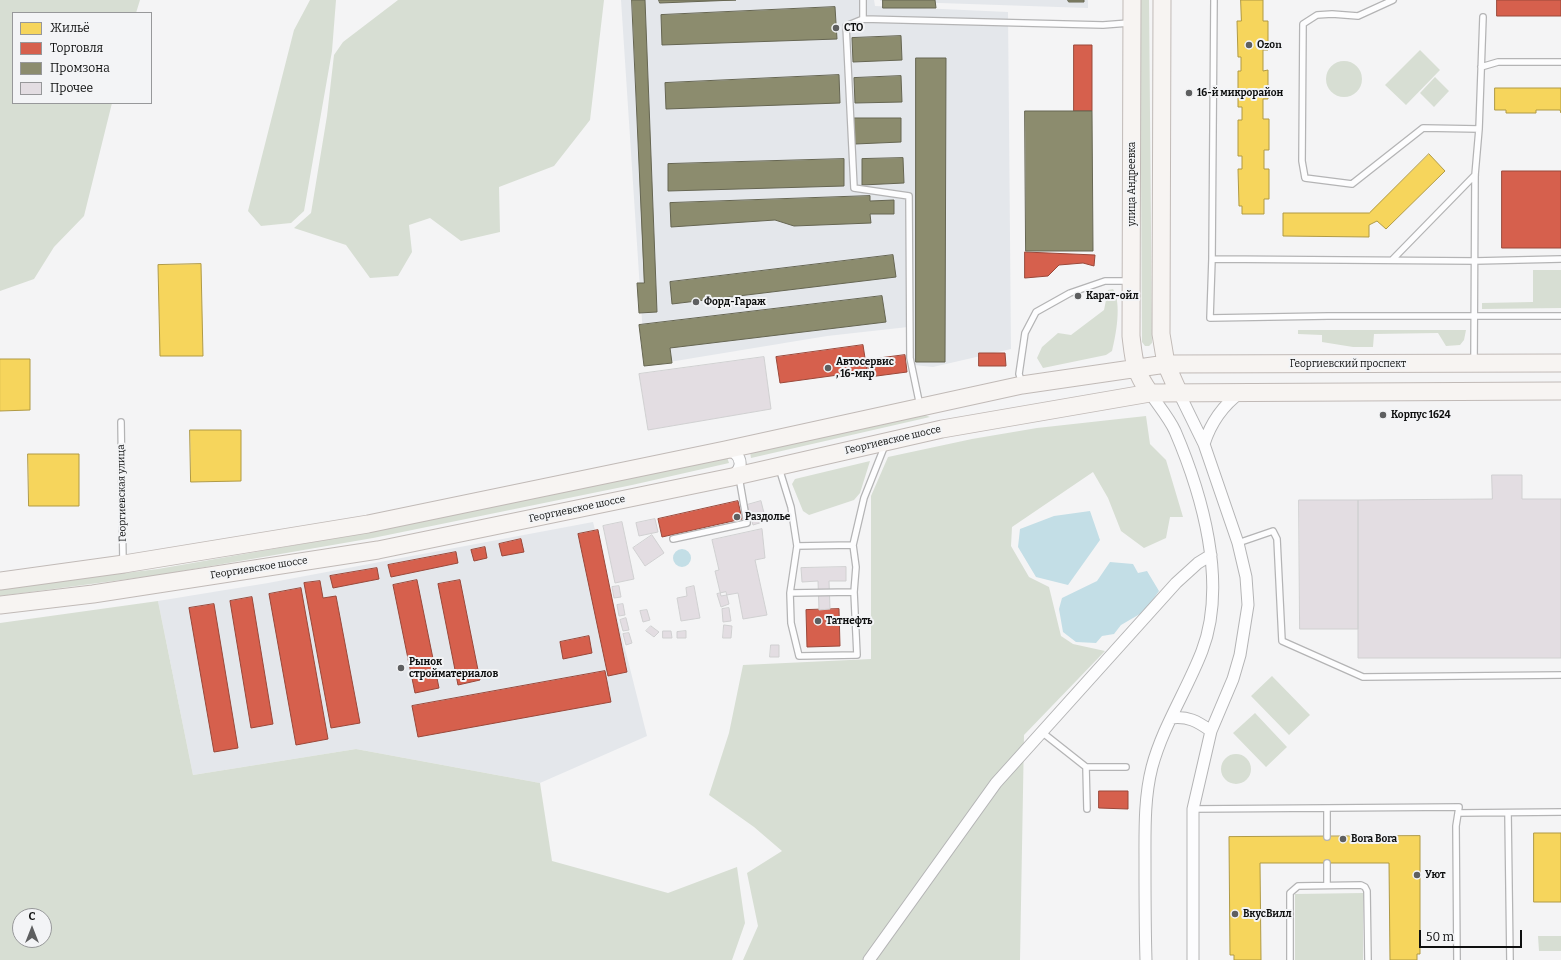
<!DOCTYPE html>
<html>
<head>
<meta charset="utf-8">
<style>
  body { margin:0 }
  #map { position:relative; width:1561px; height:960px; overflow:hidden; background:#f4f4f5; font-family:Bitter,serif }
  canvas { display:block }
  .legend { position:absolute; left:12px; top:12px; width:140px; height:92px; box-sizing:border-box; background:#f3f4f6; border:1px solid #97989a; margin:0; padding:5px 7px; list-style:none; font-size:12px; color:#0e0f0f }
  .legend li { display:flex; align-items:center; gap:8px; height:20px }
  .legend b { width:20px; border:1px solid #97989a }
  .north { position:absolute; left:12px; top:908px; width:40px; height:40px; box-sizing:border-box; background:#f3f4f6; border:1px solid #97989a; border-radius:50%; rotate:0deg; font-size:11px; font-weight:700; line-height:16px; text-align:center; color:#0e0f0f }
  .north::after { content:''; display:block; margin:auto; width:14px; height:18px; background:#5e5f60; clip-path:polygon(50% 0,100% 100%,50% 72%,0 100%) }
  .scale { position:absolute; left:1419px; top:930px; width:103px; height:18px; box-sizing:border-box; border:2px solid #0e0f0f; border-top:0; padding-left:5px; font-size:12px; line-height:14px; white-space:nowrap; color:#0e0f0f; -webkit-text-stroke:3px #f3f4f6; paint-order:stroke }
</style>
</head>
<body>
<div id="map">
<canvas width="1561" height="960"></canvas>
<ul class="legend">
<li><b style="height:11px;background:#f6d55c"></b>Жильё</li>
<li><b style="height:11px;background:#d6604d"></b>Торговля</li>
<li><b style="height:11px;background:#8c8c6e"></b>Промзона</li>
<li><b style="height:11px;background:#e3dde2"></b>Прочее</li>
</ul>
<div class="north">С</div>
<div class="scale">50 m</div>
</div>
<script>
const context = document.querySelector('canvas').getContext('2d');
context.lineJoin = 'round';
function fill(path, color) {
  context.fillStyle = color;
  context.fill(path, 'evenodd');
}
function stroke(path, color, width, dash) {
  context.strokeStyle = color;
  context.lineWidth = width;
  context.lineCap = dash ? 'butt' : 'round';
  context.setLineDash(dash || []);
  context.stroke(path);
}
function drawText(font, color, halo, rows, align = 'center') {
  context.font = font + ' Bitter,serif';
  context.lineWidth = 4;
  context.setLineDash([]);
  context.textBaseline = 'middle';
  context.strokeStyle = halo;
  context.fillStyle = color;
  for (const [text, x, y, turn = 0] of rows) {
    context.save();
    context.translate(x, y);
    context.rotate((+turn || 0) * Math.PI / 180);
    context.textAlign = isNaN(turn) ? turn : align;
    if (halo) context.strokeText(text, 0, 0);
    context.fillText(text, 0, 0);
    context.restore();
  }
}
fill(new Path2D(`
  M621 0H874L875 6 1008 12 1011 349 933 367 914 365 908 327 827 336 645 366Z
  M880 0H1088V8L880 1Z
  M593 522 647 736 540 783 356 749 193 775 158 601 268 583Z`), '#e4e7eb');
fill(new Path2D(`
  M0 0H140L136 13H13V103H112L84 216 54 247 34 279 0 291Z
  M310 0H336L332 51 304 211 291 223 261 226 248 211 294 30Z
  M398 0H604L590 120 554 166 499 187 500 232 461 241 430 218 409 225 412 252 398 276 370 278 346 245 294 228 311 213 327 116 334 55 343 42Z
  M1140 0H1149L1152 343 1149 346H1145L1142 342Z
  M1420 50 1440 70 1406 105 1385 85Z
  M1326 79a18 18 0 1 1 36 0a18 18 0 1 1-36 0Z
  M1435 77 1449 91 1434 107 1420 93Z
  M1533 270H1561V308L1482 309V303L1533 302Z
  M1113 289C1122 303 1116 335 1112 351L1106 355 1043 368 1037 358 1042 347 1058 333 1071 335 1104 310 1108 290Z
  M1298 330H1466L1464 340 1460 345 1446 346 1438 333 1374 334 1373 347H1353L1322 342V335L1298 334Z
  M920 413 930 417 751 458 750 452Z
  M1146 416 1150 444 1166 460 1183 517H1170L1166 538 1144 548 1121 531 1108 498 1093 472 1012 527 1011 546 1029 577 1049 587 1061 636 1073 644 1105 651 1024 735 1020 960H743L758 926 747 873 782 851 754 827 709 795 729 733 743 665 871 659V496L888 457 972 439 1037 428Z
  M727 457 729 463 632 485 373 538 159 575 0 596V588L158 569 370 532Z
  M870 461 860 493 854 500 809 515 803 511 792 484 795 479Z
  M158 601 193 775 356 749 540 783 552 861 668 893 737 867 745 923 732 960H0V623ZM20 916H44V940H20Z
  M1272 676 1310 715 1289 735 1251 696Z
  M1255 713 1287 747 1266 767 1233 733Z
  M1221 769a15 15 0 1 1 30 0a15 15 0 1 1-30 0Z
  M1363 893V960H1295V894Z
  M1538 936H1561V951H1539Z`), '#d7ded3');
fill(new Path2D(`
  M1090 511 1100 540 1068 585 1036 577 1018 547 1020 529 1054 516Z
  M673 558a9 9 0 1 1 18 0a9 9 0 1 1-18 0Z
  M1110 562 1133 564 1138 573 1147 571 1159 591 1145 611 1121 625 1114 634 1102 636 1096 643 1076 642 1063 632 1059 609 1062 598 1097 581Z`), '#c3dee6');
const homes = new Path2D(`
  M1241 0H1263V21H1268V50H1263V71L1268 70V99H1263V119H1269V150H1264V169H1269V199H1264V214H1242V206H1239L1238 169H1242V156H1238V120H1242V107H1238V71H1241V57H1238L1237 21H1241Z
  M1495 88H1561V113L1560 110H1536V113H1506V110H1495Z
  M1429 154 1445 171 1386 229 1377 221 1369 225V237L1283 236V213H1369Z
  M201 264 203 356H160L158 265Z
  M0 359H30V410L0 411Z
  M190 430H241V481L191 482Z
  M28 454H79V506H29Z
  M1534 833H1561V902H1534Z
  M1420 836V954H1417V960H1390L1389 863H1260L1261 960H1234V955H1230L1229 837Z`);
fill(homes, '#f6d55c');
stroke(homes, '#b09a45', 1);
const shops = new Path2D(`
  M1497 0H1561V16H1497Z
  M1074 45H1092V111H1074Z
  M1502 171H1561V248H1502Z
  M1025 252 1095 255 1094 266 1083 263 1059 265 1048 276 1025 278Z
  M863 345 867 371 780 383 776 357Z
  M979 353H1005L1006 366H979Z
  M905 355 907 372 869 377 867 360Z
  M738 501 742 519 662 537 658 519Z
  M598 530 627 672 608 676 578 534Z
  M521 539 524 552 502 556 499 544Z
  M485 547 487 558 474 561 471 550Z
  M456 552 458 563 391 577 388 565Z
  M377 568 379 579 333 588 330 576Z
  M417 580 439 688 415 693 393 585Z
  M460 580 480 680 458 685 438 584Z
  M320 581 323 598 336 596 360 723 331 728 304 583Z
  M301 588 328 739 296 745 269 594Z
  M252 597 273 724 251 728 230 601Z
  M214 604 238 748 214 752 189 608Z
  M839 609 840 646 807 647 806 610Z
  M589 636 592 653 563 659 560 642Z
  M605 671 611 702 418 737 412 706Z
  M1099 791H1128V809L1099 808Z`);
fill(shops, '#d6604d');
stroke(shops, '#9a483a', 1);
const industry = new Path2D(`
  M632 0H645L657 312 639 313 637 283H644Z
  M659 0H736L660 3Z
  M883 0H935L936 8H883Z
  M1068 0H1084V2H1069Z
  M835 7 837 39 662 45 661 15Z
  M901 36 902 60 853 62 852 38Z
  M916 58H946L945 362H916Z
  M839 75 840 103 666 109 665 83Z
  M901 76 902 102 855 103 854 78Z
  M1025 111H1092L1093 251H1026Z
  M854 118H901V142L855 144Z
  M903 158 904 183 862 185V159Z
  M844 159V186L668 191V164Z
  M870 196V201L894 200V214H870L871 223 794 226 775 220 671 227 670 203Z
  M893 255 896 277 672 304 670 282Z
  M882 296 886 322 670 348 672 363 644 366 639 325Z`);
fill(industry, '#8c8c6e');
stroke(industry, '#666652', 1);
const building = new Path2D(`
  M764 357 771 409 648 430 639 374Z
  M1492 475H1522V499H1561V658H1358V500L1492 499Z
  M1299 500H1358V629H1300Z
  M761 501 766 521 753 525 747 505Z
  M655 519 658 532 639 536 636 523Z
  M622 522 634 579 615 583 603 526Z
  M762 529 765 558 755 560 767 615 743 619 738 593 721 596 715 571 719 570 712 540Z
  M652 535 664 553 645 566 633 548Z
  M846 567V581H829L830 609 819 610 818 581 802 582 801 568Z
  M619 586 621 597 614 598 612 587Z
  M694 586 700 618 681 621 677 598 687 596 686 588Z
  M726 592 729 604 721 607 717 594Z
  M623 604 625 615 619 616 617 605Z
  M729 608 731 621 723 622 722 609Z
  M647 610 650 620 643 622 640 611Z
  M626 618 629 630 623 631 620 620Z
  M724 625 732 626 731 638H723Z
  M651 626 659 632 654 637 646 631Z
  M663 631H671L672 638H663Z
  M686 631V638H677V632Z
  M629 633 632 643 626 645 623 634Z
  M771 645H779V657H770Z`);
fill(building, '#e3dde2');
stroke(building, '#d0d0d1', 1);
const service = new Path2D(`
  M863 0V19
  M1214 0 1212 259 1210 318 1328 316H1561
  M1393 0 1358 16 1332 14 1317 15 1303 24 1302 161 1305 178 1352 184 1423 128 1479 129
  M1481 67 1498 62H1561
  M1212 259 1475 261 1561 259
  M1393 259 1475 175
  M1474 361 1475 175 1479 129 1483 17
  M1022 383 1019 374 1025 333 1036 312 1070 293 1105 281H1129
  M920 406 910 358 909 196 854 188 846 26 863 19 1103 25 1129 23
  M121 422 123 562
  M779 468 791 507 797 546 790 593 854 592 856 567 853 545 864 498 885 445
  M673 539 747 523 739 477
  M1238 543 1273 531 1277 539 1282 641 1363 677 1561 675
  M797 546 853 545
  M790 593 791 623 799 656 857 655 854 592
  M1043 733 1086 767 1087 809
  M1086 767H1126
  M1327 808V837
  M1193 809 1459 807 1456 826 1457 960
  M1458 813 1561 812
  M1508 813 1510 960
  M1327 863V885
  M1290 960V893L1298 886 1361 885 1365 887 1367 891 1368 960`);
const minor = new Path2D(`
  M1178 391 1204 444 1238 543 1246 577 1248 605 1240 655 1233 679 1211 731 1193 809V960
  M1204 444C1211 422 1222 406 1241 392
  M725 450 735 453C744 462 740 470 732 477
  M1171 718C1188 716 1197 721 1211 731
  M869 960 996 783 1176 583 1198 563 1211 555
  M1146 960C1145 928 1145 896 1145 863 1145 831 1144 798 1152 767 1163 726 1187 690 1202 651 1228 583 1202 494 1175 431 1169 418 1158 405 1150 393`);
const primary = new Path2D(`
  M1132 0 1131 336C1134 361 1134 371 1150 393
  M1162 0 1161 334 1166 364 1178 391
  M0 581 124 564 368 524 725 450 1022 385 1166 364 1561 363
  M0 605 93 594 378 550 732 477 942 429 1150 393 1561 391`);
stroke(service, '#b4b4b5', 8);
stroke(minor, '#b4b4b5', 13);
stroke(primary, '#c1bab7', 19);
stroke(service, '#fdfdfe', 5.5);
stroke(minor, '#fdfdfe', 11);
stroke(primary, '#f7f4f2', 17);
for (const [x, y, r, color] of [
  [836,28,4,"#5e5f60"],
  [1249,45,4,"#5e5f60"],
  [1189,93,4,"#5e5f60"],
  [1078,296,4,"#5e5f60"],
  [696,302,4,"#5e5f60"],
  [828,368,4,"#5e5f60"],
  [1383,415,4,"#5e5f60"],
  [737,517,4,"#5e5f60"],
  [818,621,4,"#5e5f60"],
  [401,668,4,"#5e5f60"],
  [1343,839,4,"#5e5f60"],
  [1417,875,4,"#5e5f60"],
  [1235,914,4,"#5e5f60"]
]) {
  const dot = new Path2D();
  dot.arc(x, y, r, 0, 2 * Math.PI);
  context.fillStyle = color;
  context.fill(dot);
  stroke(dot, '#f3f4f6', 1.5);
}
drawText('bold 10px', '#0e0f0f', '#f3f4f6', [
  ["СТО",844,28],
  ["Ozon",1257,45],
  ["16-й микрорайон",1197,93],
  ["Карат-ойл",1086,296],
  ["Форд-Гараж",704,302],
  ["Автосервис",836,362],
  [", 16-мкр",836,374],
  ["Корпус 1624",1391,415],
  ["Раздолье",745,517],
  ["Татнефть",826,621],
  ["Рынок",409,662],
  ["стройматериалов",409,674],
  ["Bora Bora",1351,839],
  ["Уют",1425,875],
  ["ВкусВилл",1243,914]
], 'left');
drawText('10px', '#0e0f0f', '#f3f4f6', [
  ["улица Андреевка",1132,184,-90],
  ["Георгиевский проспект",1348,364],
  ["Георгиевское шоссе",893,440,-13],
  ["Георгиевская улица",122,493,-91],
  ["Георгиевское шоссе",577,509,-12],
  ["Георгиевское шоссе",259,568,-9]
]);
</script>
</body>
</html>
